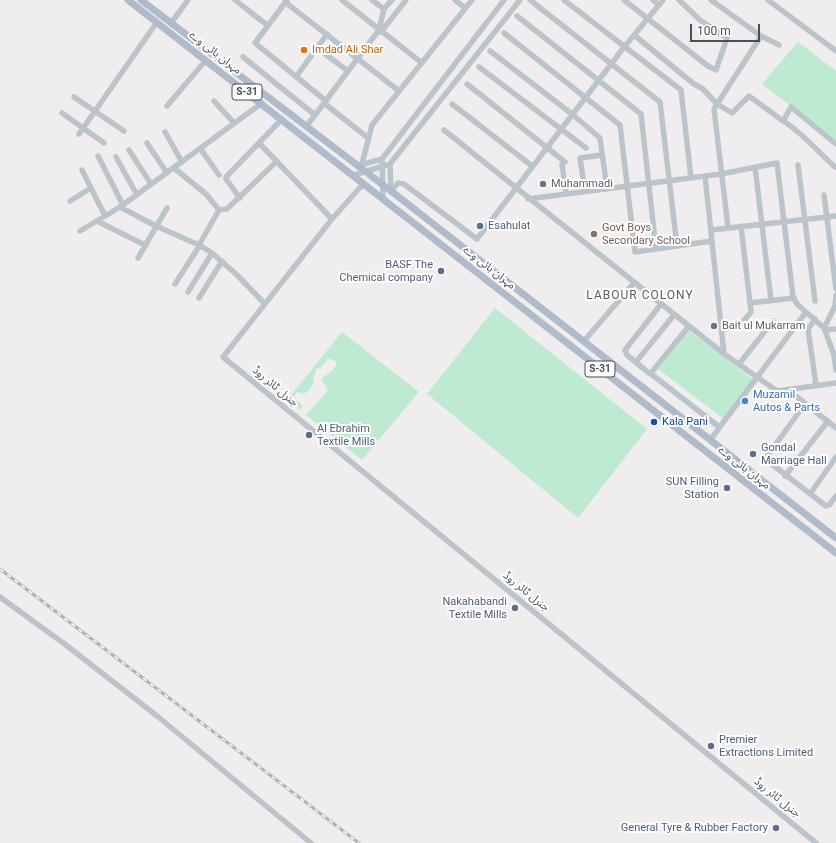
<!DOCTYPE html>
<html>
<head>
<meta charset="utf-8">
<style>
  body { margin:0 }
  #map { position:relative; width:836px; height:843px; overflow:hidden; background:#efeded; font-family:Roboto,sans-serif }
  canvas { display:block }
  .scale { position:absolute; left:690px; top:24px; width:70px; height:18px; box-sizing:border-box; border:2px solid #474f58; border-top:0; padding-left:5px; font-size:12px; line-height:14px; white-space:nowrap; color:#474f58; -webkit-text-stroke:3px #fff; paint-order:stroke }
</style>
</head>
<body>
<div id="map">
<canvas width="836" height="843"></canvas>
<div class="scale">100 m</div>
</div>
<script>
const context = document.querySelector('canvas').getContext('2d');
context.lineJoin = 'round';
function fill(path, color) {
  context.fillStyle = color;
  context.fill(path, 'evenodd');
}
function stroke(path, color, width, dash) {
  context.strokeStyle = color;
  context.lineWidth = width;
  context.lineCap = dash ? 'butt' : 'round';
  context.setLineDash(dash || []);
  context.stroke(path);
}
function drawText(font, color, halo, rows, align = 'center') {
  context.font = font + ' Roboto,"Noto Sans Arabic",sans-serif';
  context.lineWidth = 4;
  context.setLineDash([]);
  context.textBaseline = 'middle';
  context.strokeStyle = halo;
  context.fillStyle = color;
  for (const [text, x, y, turn = 0] of rows) {
    context.save();
    context.translate(x, y);
    context.rotate((+turn || 0) * Math.PI / 180);
    context.textAlign = isNaN(turn) ? turn : align;
    if (halo) context.strokeText(text, 0, 0);
    context.fillText(text, 0, 0);
    context.restore();
  }
}
fill(new Path2D(`
  M798 42 836 71V140L762 84Z
  M495 308 647 429 578 518 427 394Z
  M688 330 754 380 724 419 658 369Z
  M342 332 419 392 362 460 306 415 328 390 321 379 334 369 337 362 328 358 320 369 317 368C311 379 318 385 304 394L297 392 293 398 303 406 300 410 288 399Z`), '#beead1');
stroke(new Path2D(`
  M235 0 267 25
  M287 0 255 43 326 101
  M342 0 422 63
  M372 0 384 9
  M455 0 465 8
  M530 0 660 102 677 246
  M564 0 681 90 691 178
  M624 0 708 66 716 70 727 38 700 20 679 0
  M653 0 659 5
  M711 0 761 36 714 109 728 227
  M768 0 836 51
  M285 2 399 91
  M517 16 641 114 656 249
  M171 23 188 0
  M381 32 406 0
  M504 33 620 125 635 252 712 241
  M634 35 694 84 703 89 717 104 732 113 749 96 783 121 791 107 836 144
  M761 36 779 45
  M317 48 348 71
  M490 51 572 114 600 138 607 189
  M243 57 315 115
  M479 67 586 148
  M296 77 327 34
  M467 84 565 162 562 164 566 194
  M74 97 124 131
  M214 101 234 123
  M324 103 368 138
  M452 104 532 166
  M167 106 206 60
  M62 113 104 143
  M783 121C803 133 817 151 835 167
  M306 127 379 30 384 9 392 0
  M444 130 724 354 777 391 836 383
  M165 132 182 162
  M79 134 157 22
  M147 143 167 173
  M259 143 332 219
  M200 148 219 175
  M129 150 151 184
  M98 156 123 205
  M116 157 137 195
  M362 164 372 125 472 0
  M390 164 391 191
  M360 165 382 159
  M798 165 815 301
  M755 167 771 300
  M174 168 206 194 219 210 199 245
  M82 170 105 216
  M354 175 390 164 520 0
  M705 176 724 354
  M364 183 332 219 223 357 816 843
  M391 191 398 183 404 184 477 239 625 46 663 0
  M585 191 580 158 602 155
  M824 195 836 289
  M240 198 226 179V177L282 119
  M383 198 382 159 504 0
  M528 199 721 174 777 163 793 297 797 304 824 328
  M70 201 91 188
  M120 207 156 226 199 245 212 253 237 275 265 304
  M219 210 227 209 277 161
  M97 221 145 245
  M711 230 836 216
  M80 231 120 207 262 103
  M138 258 167 208
  M175 284 200 245
  M188 292 212 253
  M836 295 835 306 824 328 834 355 836 370
  M199 298 222 261
  M750 303 794 298
  M661 304 625 350 627 355 649 373H651L689 326
  M815 319 808 329 816 385
  M722 330 741 324 751 312 741 226
  M825 330 836 329
  M584 341 634 283
  M636 362 674 315
  M739 364 773 321
  M650 373 718 426V430L710 440
  M788 390 836 428
  M805 404 765 459 826 506 829 505 836 496
  M719 428 806 312
  M785 476 828 421
  M810 494 836 457
  M0 597 66 645 157 716 311 843`), '#bcc4cb', 5.5);
stroke(new Path2D(`
  M128 0 836 553
  M141 0 391 191 836 538`), '#afbbca', 7);
const rail = new Path2D(`
  M0 569 359 843`);
stroke(rail, '#b0b2b7', 3);
stroke(rail, '#fff', 1.5, [4.5]);
for (const [x, y, r, color] of [
  [304,50,4,"#e8710a"],
  [543,184,4,"#6b7280"],
  [480,226,4,"#5c6f8a"],
  [594,234,4,"#8d6e63"],
  [441,271,4,"#5c6f8a"],
  [714,326,4,"#6b7280"],
  [745,401,4,"#3f7fe0"],
  [654,422,4,"#1a4fb4"],
  [309,435,4,"#5c6f8a"],
  [753,454,4,"#5c6f8a"],
  [727,488,4,"#5c6f8a"],
  [515,608,4,"#5c6f8a"],
  [711,746,4,"#5c6f8a"],
  [776,828,4,"#5c6f8a"]
]) {
  const dot = new Path2D();
  dot.arc(x, y, r, 0, 2 * Math.PI);
  context.fillStyle = color;
  context.fill(dot);
  stroke(dot, '#fff', 1.5);
}
for (const [x, y, w] of [
  [247,92,30],
  [600,369,30]
]) {
  const box = new Path2D();
  box.roundRect(x - w / 2, y - 8, w, 16, 3);
  context.fillStyle = '#fff';
  context.fill(box);
  stroke(box, '#474f58', 1);
}
drawText('bold 10px', '#474f58', null, [
  ["S-31",247,92],
  ["S-31",600,369]
]);
drawText('11px', '#c56008', '#fff', [
  ["Imdad Ali Shar",312,50]
], 'left');
drawText('11px', '#474f58', '#fff', [
  ["مہران ہائی وے",215,53,38],
  ["مہران ہائی وے",489,268,38],
  ["جنرل ٹائر روڈ",275,387,40],
  ["مہران ہائی وے",744,468,38],
  ["جنرل ٹائر روڈ",526,592,39],
  ["جنرل ٹائر روڈ",777,798,39]
]);
drawText('11px', '#5b616d', '#fff', [
  ["Muhammadi",551,184],
  ["Bait ul Mukarram",722,326]
], 'left');
drawText('11px', '#4e5e75', '#fff', [
  ["Esahulat",488,226],
  ["BASF The",433,265,"right"],
  ["Chemical company",433,278,"right"],
  ["Al Ebrahim",317,429],
  ["Textile Mills",317,442],
  ["Gondal",761,448],
  ["Marriage Hall",761,461],
  ["SUN Filling",719,482,"right"],
  ["Station",719,495,"right"],
  ["Nakahabandi",507,602,"right"],
  ["Textile Mills",507,615,"right"],
  ["Premier",719,740],
  ["Extractions Limited",719,753],
  ["General Tyre & Rubber Factory",768,828,"right"]
], 'left');
drawText('11px', '#785e54', '#fff', [
  ["Govt Boys",602,228],
  ["Secondary School",602,241]
], 'left');
drawText('11px', '#366cbe', '#fff', [
  ["Muzamil",753,395],
  ["Autos & Parts",753,408]
], 'left');
drawText('11px', '#164399', '#fff', [
  ["Kala Pani",662,422]
], 'left');
context.letterSpacing = '1px';
drawText('12px', '#5a5d61', '#fff', [
  ["LABOUR COLONY",640,296]
]);
context.letterSpacing = '0px';
</script>
</body>
</html>
